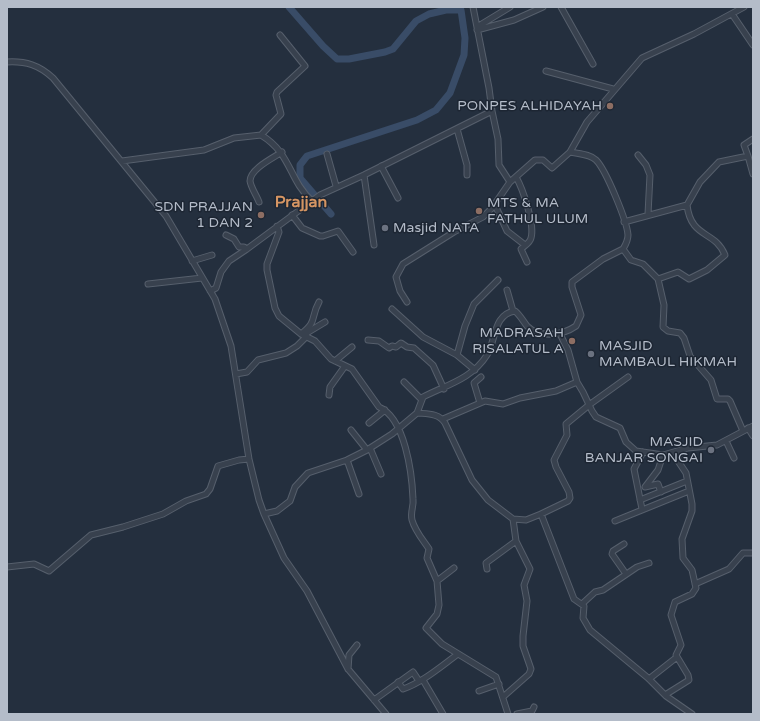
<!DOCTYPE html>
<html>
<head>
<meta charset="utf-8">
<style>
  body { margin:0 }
  #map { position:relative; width:760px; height:721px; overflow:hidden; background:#242f3e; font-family:"Varela Round",sans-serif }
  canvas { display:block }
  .frame { position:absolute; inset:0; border:8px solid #b4bcc9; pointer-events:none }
</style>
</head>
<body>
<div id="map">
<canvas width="760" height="721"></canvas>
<div class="frame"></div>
</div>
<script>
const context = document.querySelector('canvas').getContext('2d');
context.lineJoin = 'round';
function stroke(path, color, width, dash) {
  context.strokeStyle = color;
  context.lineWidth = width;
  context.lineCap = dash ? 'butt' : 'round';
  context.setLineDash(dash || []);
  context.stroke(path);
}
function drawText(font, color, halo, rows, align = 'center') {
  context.font = font + ' "Varela Round",sans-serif';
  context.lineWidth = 3;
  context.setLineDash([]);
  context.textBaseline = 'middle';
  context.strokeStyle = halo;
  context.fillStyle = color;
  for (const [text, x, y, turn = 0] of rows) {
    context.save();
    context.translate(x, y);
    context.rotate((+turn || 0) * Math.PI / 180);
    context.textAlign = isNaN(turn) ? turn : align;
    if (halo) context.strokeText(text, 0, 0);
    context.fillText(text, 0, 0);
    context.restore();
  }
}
stroke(new Path2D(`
  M289 7 323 46 337 59H349L385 52 393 49 416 21 429 14 446 10H461L465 38 464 55 450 93 436 110 417 120 307 156 300 165V178L331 214`), '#394c67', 7);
const minor = new Path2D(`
  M561 7 593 64
  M732 14 753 45
  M477 27 510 7
  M477 30 514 20 543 7
  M7 62C26 61 39 65 53 78L166 216 215 299 231 346 249 459 259 500 264 514 284 558 307 591 348 669 386 714
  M546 71 613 89
  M492 111 498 139 499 165 510 182 535 160H543L552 168 570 152 587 122 642 58 694 34 744 7
  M457 129 467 165V175
  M261 135 281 114 276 95 277 92 305 66 280 35
  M570 152C579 154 590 154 596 160 606 170 627 221 628 235 628 241 626 244 623 249L631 260 643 264 658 279 678 272 689 279 707 270 725 255C715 230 691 239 687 205
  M327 154 336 186
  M638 155 646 165 650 175 648 214
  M748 156 753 174
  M122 161 204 150 234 138 261 135C292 154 288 179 312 201
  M381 166 398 198
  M364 175 374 245
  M516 177C523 189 535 225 531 238 530 243 524 246 521 249L527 262
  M259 202C257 196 251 188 250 181 250 169 273 158 282 152
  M495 205 507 231 525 245
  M292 215 302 228 320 236H323L338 231 353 252
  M624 222 687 205 700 182 719 162 748 156 744 145 753 139
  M277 226 279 232 267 264V270L275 308 279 316 301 334 315 341 331 359 352 369 379 407C405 418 412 473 413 499 414 506 410 512 412 520 415 531 423 540 429 549L427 558 437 581 439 605 437 614 426 628 442 644 496 677 508 714
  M226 235 234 239 239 247H244L247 249
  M192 261 212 255
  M658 279 664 305 663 327 668 331 680 333 684 338 690 356 711 380 717 399H728L730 401 743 431
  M148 284 202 278
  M507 290 513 311
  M210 291 216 288 221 272 229 261 247 249 320 195 364 175 492 111 489 88 473 7
  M407 302 400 291 396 277 403 264 454 232 483 217 492 208 510 182
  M392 309 423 337 457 355 475 370
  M301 334C318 321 310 318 319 302
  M305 334 325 322
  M560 334 568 350 577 382 583 392 592 411 596 417 620 428 626 442 636 451 663 455 688 448 717 445 753 426
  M368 340 379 341 389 348 392 346 396 347 401 343 407 347 414 348 433 365 444 389
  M457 355 465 326 474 304 498 280
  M335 361 352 347
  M236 374 247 372 258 360 286 353 297 346 307 336
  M404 382 421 399
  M329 395 330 387 345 366
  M480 403 474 383 481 377
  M417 413 423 397C446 385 472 379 487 355 496 341 493 314 515 311 520 315 523 321 527 326 540 339 563 335 576 326L581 315 572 287V282L603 259 623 249
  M443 419 485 401 503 404 520 398 556 391 577 382
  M369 423 385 410
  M748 428 753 436
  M351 430 367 450
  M726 441 734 458
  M370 448 381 474
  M347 460 359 494
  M661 492 658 484 645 487 658 470 663 455
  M640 500 687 481
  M642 509 634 469 643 452
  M264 514 277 511 290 501 295 487 308 473 347 460 367 450 392 434 417 413C427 414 439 413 445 423L472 480 488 500 513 519 526 520 541 514 574 599 584 606 583 618 590 630 648 678 666 696 692 714
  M541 514 568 501 570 498 569 492 556 467 554 460 567 435 566 424 589 405 628 377
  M615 521 689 491
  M624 544 613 551 612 554 626 574
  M7 567 34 564 49 571 91 535 123 527 163 514 186 501 206 494 210 489 218 466 239 460 249 459
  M487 569 486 563 516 541
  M437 581 454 568
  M695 584 729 569 743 553H753
  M582 604 595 592 603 590 637 567 649 563
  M348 669 349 655 357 645
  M649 679 677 657
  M423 680 443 714
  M398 682 403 689C423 682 440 667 458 654
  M479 691 499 684
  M665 695 689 680 688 675 676 655 681 645 671 615 675 602 692 594 696 588 692 570 683 558 682 539 692 511V504L686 473 678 461 682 449
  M503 697 529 674 531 669 523 646V636L527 601 524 585 530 569 516 541 513 519
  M374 700 413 672 419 681
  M517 714 532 711 534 707`);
stroke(minor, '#565f6c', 7);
stroke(minor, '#38414e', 5);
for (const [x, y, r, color] of [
  [610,106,4,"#8d6e63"],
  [479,211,4,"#8d6e63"],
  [261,215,4,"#8d6e63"],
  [385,228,4,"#6b7280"],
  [572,341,4,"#8d6e63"],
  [591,354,4,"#6b7280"],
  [711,450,4,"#6b7280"]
]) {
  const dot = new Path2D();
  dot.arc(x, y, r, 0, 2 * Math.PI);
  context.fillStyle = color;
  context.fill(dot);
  stroke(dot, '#1d2633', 1.5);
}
drawText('14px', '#b4bcc9', '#1d2633', [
  ["PONPES ALHIDAYAH",602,106],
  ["MTS & MA",487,203,"left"],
  ["FATHUL ULUM",487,219,"left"],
  ["SDN PRAJJAN",253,207],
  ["1 DAN 2",253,223],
  ["Masjid NATA",393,228,"left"],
  ["MADRASAH",564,333],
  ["RISALATUL A",564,349],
  ["MASJID",599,346,"left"],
  ["MAMBAUL HIKMAH",599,362,"left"],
  ["MASJID",703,442],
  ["BANJAR SONGAI",703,458]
], 'right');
drawText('bold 16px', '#d59563', '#1d2633', [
  ["Prajjan",301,203]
]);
</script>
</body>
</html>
